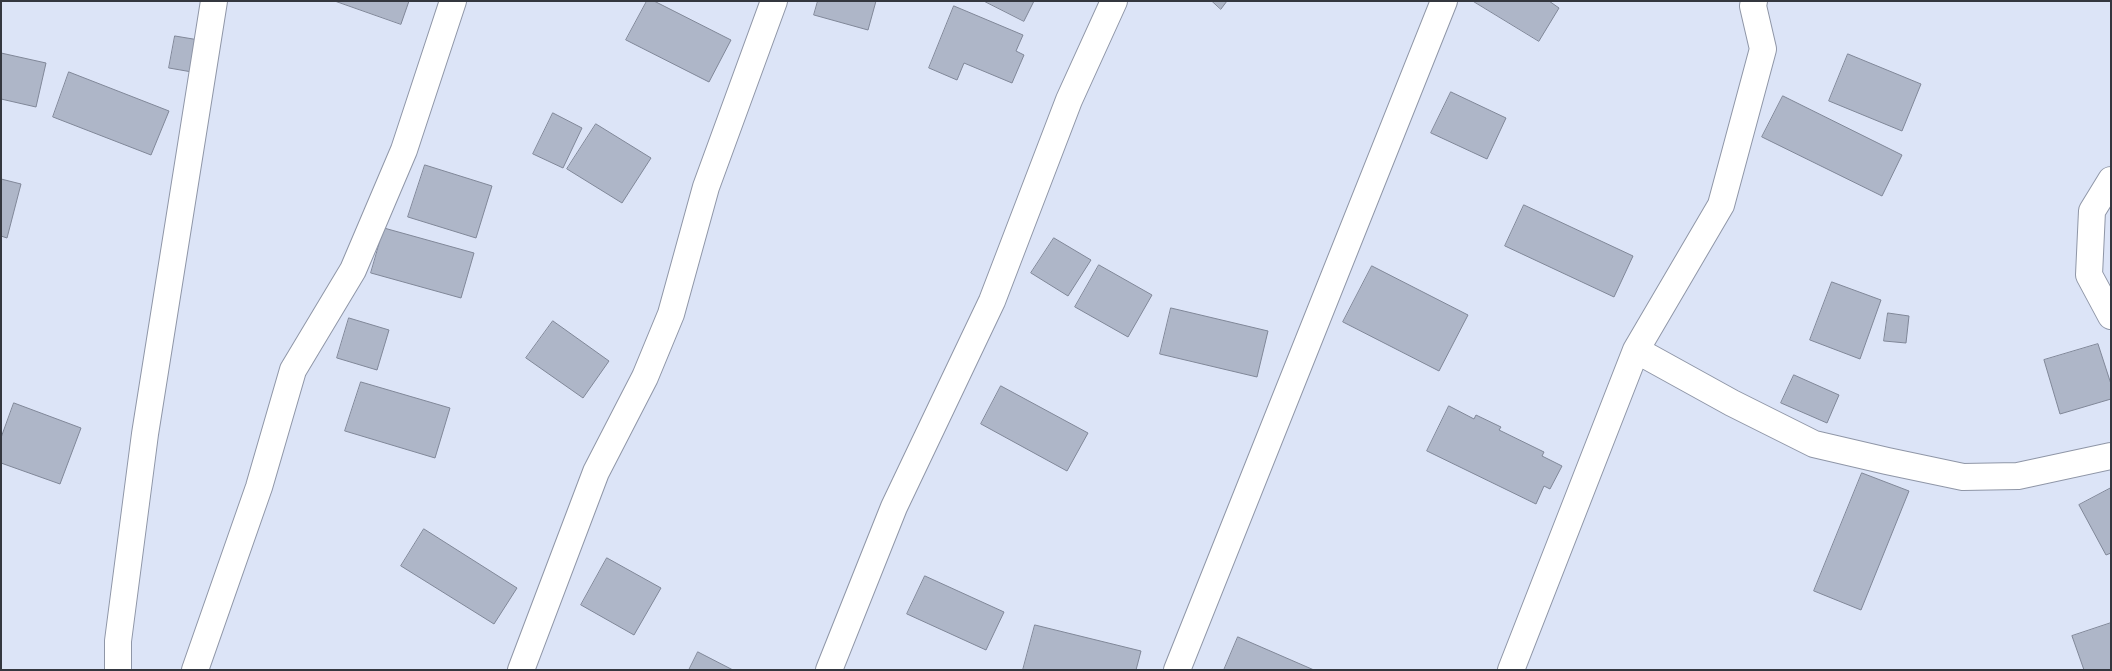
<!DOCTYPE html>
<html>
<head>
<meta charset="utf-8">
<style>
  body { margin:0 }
  #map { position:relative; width:2112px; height:671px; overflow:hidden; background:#dce4f7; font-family:"Fira Sans Condensed",sans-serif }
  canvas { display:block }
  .frame { position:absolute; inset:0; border:2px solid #34373f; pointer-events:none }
</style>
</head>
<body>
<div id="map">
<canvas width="2112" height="671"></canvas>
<div class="frame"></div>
</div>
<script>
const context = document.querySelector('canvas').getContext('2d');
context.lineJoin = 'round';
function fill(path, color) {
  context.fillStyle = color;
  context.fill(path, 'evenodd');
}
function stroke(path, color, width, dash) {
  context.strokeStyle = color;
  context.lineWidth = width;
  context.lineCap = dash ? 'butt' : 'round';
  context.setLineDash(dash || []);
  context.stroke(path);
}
const building = new Path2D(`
  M335 1H409L401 24Z
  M647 1H654L731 40 709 82 626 40Z
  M818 1H876L868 30 814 15Z
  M984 1H1034L1024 21Z
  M1212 1H1227L1221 9Z
  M1473 1H1549L1559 8 1539 41Z
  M954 6 1023 35 1016 51 1024 55 1012 83 964 63 957 80 929 68Z
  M175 36 199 40 192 72 169 68Z
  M1 53 46 63 36 107 1 99Z
  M1848 54 1921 84 1902 131 1829 101Z
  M69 72 169 111 151 155 53 117Z
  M1451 92 1506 118 1487 159 1431 133Z
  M1783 96 1902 155 1882 196 1762 137Z
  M553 113 582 128 563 168 533 154Z
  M596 124 651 158 622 203 567 169Z
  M425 165 492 186 476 238 408 217Z
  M1 179 21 184 7 238 1 236Z
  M1524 205 1633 256 1614 297 1505 246Z
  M384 228 474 253 461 298 371 273Z
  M1054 238 1091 260 1068 296 1031 273Z
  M1099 265 1152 295 1128 337 1075 307Z
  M1372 266 1468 315 1439 371 1343 322Z
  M1832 282 1881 300 1860 359 1810 340Z
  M1171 308 1268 331 1257 377 1160 354Z
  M1888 313 1909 316 1906 343 1884 341Z
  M349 318 389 330 377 370 337 358Z
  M553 321 609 361 583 398 526 358Z
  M2098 344 2111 384V399L2060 414 2044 360Z
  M1794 375 1839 395 1827 423 1781 403Z
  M361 382 450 408 435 458 345 431Z
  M1001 386 1088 433 1067 471 981 424Z
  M14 403 81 428 60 484 1 463V438Z
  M1449 406 1474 419 1476 415 1501 427 1499 430 1544 452 1542 456 1562 466 1550 489 1544 486 1536 504 1427 451Z
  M1862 473 1909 491 1861 610 1814 591Z
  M2111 488V553L2106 555 2079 505Z
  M424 529 517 588 494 624 401 566Z
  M607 558 661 588 634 635 581 605Z
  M925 576 1004 612 986 650 907 614Z
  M2111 623V670H2084L2072 636Z
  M1035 625 1141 651 1136 670H1023Z
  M1238 637 1314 670H1224Z
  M698 652 733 670H689Z`);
fill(building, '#aeb6c8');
stroke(building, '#808798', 1);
const street = new Path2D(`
  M2111 180 2092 211 2089 275 2111 316
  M1636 350 1732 403 1814 444 1887 461 1963 477 2018 476 2111 456
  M118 670V641L145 434 214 1
  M195 670 259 487 293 370 353 270 404 150 453 1
  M521 670 596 472 645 377 671 314 706 187 774 1
  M829 670 894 507 992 301 1069 100 1114 1
  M1177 670 1444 1
  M1511 670 1636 350 1721 205 1763 49 1753 6 1754 1`);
stroke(street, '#8f96a7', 28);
stroke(street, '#fff', 26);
</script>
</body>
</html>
